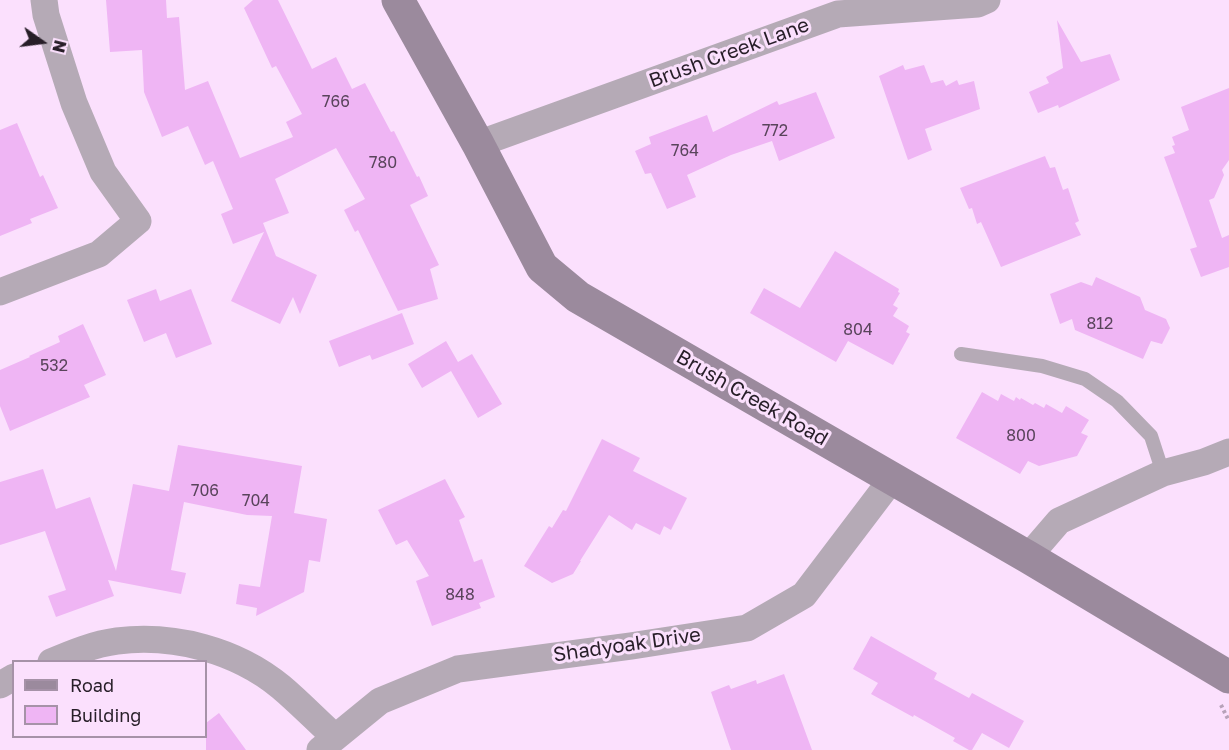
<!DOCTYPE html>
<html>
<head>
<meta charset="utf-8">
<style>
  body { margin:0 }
  #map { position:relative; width:1229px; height:750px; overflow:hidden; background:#fbe0fd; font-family:"Golos Text",sans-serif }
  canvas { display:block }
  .legend { position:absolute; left:12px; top:660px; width:195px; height:78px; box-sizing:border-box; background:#fbe0fd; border:2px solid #a692a8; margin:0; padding:8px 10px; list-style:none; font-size:18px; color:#271e28 }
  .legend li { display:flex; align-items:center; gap:12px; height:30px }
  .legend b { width:30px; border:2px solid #a692a8 }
  .north { position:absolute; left:12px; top:12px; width:60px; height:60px; -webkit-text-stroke:4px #fbe0fd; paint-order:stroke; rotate:104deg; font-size:16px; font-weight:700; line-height:24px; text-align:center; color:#271e28 }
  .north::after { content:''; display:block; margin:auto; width:21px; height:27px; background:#271e28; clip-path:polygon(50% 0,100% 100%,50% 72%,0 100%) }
</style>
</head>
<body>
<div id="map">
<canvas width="1229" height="750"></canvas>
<ul class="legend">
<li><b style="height:8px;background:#9b8a9d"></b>Road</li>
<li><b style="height:16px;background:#efb5f4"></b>Building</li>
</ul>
<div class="north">N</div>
</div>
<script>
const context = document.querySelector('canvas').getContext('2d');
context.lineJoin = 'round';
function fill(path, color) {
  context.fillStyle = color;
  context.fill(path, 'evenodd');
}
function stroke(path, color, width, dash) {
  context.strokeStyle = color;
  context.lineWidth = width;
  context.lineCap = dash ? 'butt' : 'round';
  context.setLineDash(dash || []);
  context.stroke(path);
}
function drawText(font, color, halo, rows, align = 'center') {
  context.font = font + ' "Golos Text",sans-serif';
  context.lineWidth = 6;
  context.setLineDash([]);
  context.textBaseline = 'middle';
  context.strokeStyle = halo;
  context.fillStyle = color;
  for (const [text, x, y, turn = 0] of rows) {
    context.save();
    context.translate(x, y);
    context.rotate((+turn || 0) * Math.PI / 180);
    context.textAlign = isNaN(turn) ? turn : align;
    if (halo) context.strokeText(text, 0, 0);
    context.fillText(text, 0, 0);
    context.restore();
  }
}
fill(new Path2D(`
  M106 0H166L167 18 179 17 185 90 208 81 240 158 293 137 286 122 302 114 276 66 272 68 244 8 253 0H278L312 69 336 57 352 89 365 83 391 132 394 131 417 177 419 176 428 196 410 205 439 265 430 269 438 299 398 311 358 230 355 232 344 210 365 199 336 148 275 179 289 213 263 223 276 256 317 275 300 314 293 297 280 324 231 301 264 232 233 244 221 214 233 209 213 161 205 165 188 126 162 137 144 92 142 50 110 52Z
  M1057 20 1081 62 1110 54 1120 80 1059 108 1058 105 1038 113 1029 92 1049 83 1046 77 1063 68Z
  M903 65 905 70 924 65 931 83 943 80 946 86 957 80 959 85 974 81 980 109 925 129 932 150 908 160 879 76Z
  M1229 88V160L1222 170 1224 175 1214 198 1209 200 1222 238 1229 235V267L1201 277 1190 249 1197 247 1164 157 1175 153 1172 146 1175 145 1172 137 1189 130 1181 107Z
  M816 92 835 138 779 161 772 141 731 155 687 175 696 197 667 209 651 173 645 174 635 151 651 144 649 137 707 115 713 132 777 101 779 105Z
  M17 123 40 177 43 175 58 208 30 219 32 223 0 236V130Z
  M1045 156 1050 168 1055 167 1063 190 1068 188 1079 221 1075 223 1081 235 1001 267 981 222 977 224 972 208 969 209 960 188Z
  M835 251 899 289 898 292 900 293 893 305 898 308 893 316 909 326 906 332 910 334 893 365 848 341 836 362 750 313 764 288 800 308Z
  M1096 277 1140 297 1145 310 1166 319 1170 328 1162 344 1151 341 1143 359 1075 330 1072 319 1060 324 1050 294 1081 282 1092 286Z
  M156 289 160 301 191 289 212 344 176 358 166 333 144 342 127 300Z
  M402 313 414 344 372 360 370 355 339 367 329 341Z
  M83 324 106 375 84 385 90 397 10 431 0 406V370L30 357 29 356 60 342 58 336Z
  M446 341 458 362 472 354 502 404 478 418 451 371 422 388 408 364Z
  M982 392 998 401 1001 394 1014 401 1016 397 1020 400 1021 398 1033 405 1035 403 1044 408 1046 404 1062 413 1066 406 1089 420 1081 433 1088 436 1077 456 1039 466 1028 461 1020 474 956 438Z
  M602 439 640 458 633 471 687 498 671 530 664 526 660 535 636 523 632 530 609 515 580 561H581L573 574 552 583 524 566 549 526 552 528 563 510 566 511Z
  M178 445 302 466 294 513 327 519 320 562 309 560 304 592 256 616 257 608 236 604 239 584 260 587 272 516 247 515 184 502 171 570 186 573 181 594 108 580 114 596 56 617 48 596 66 590 45 531 0 545V482L43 469 56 509 90 497 116 571 133 484 169 491Z
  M445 479 465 517 459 520 474 562 482 559 495 597 479 603 481 608 432 626 416 581 429 576 407 540 396 545 378 510Z
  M871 636 937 673 934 679 969 698 972 693 1024 721 1009 748 982 733 972 750H969L953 741 955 738 914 715 913 717 871 694 878 683 853 669Z
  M784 674 812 750H731L711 692 729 685 731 689 756 680 757 684Z
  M219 713 246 750H206V723Z`), '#efb5f4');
stroke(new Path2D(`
  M1221 705 1229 721`), '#b7a2b9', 4, [3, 3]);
stroke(new Path2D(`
  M961 354 1042 366 1085 379 1117 401 1151 436 1163 473`), '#b5aab6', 14);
stroke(new Path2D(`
  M478 144 838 14 978 4 987 0
  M0 292 99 254 138 221 103 172 74 103 46 15 44 0
  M1028 557 1059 521 1163 473 1204 462 1229 452
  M51 662C72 653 94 644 117 641 174 634 236 650 281 687 300 703 317 721 335 737
  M0 685 14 677
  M320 750 380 701 458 669 631 646 747 628 804 595 892 479`), '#b5aab6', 27);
stroke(new Path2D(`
  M398 0 478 144 542 267 578 297 1028 557 1229 677`), '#9b8a9d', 33);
drawText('16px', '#59445b', null, [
  ["766",336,102],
  ["772",775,131],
  ["764",685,151],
  ["780",383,163],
  ["812",1100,324],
  ["804",858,330],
  ["532",54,366],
  ["800",1021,436],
  ["706",205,491],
  ["704",256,501],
  ["848",460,595]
]);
drawText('20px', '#271e28', '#fbe0fd', [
  ["Brush Creek Lane",729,53,-20],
  ["Brush Creek Road",752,398,30],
  ["Shadyoak Drive",627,645,-8]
]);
</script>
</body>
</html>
